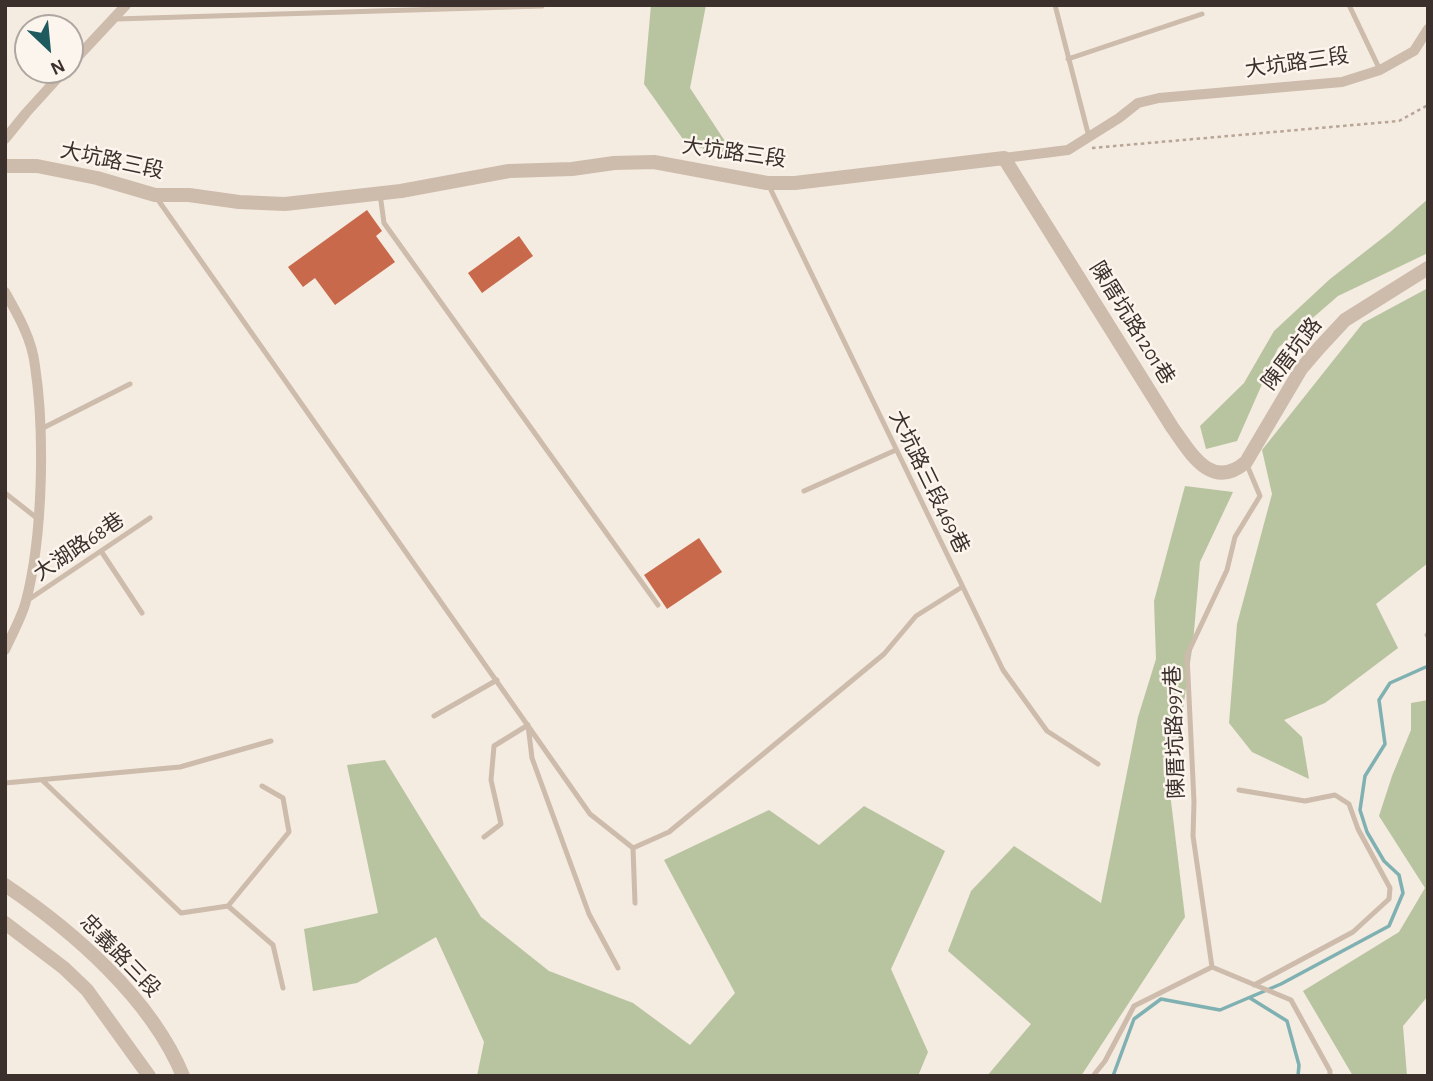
<!DOCTYPE html>
<html>
<head>
<meta charset="utf-8">
<style>
  body { margin:0 }
  #map { position:relative; width:1433px; height:1081px; overflow:hidden; background:#f4ebe1; font-family:"Alegreya Sans",sans-serif }
  canvas { display:block }
  .frame { position:absolute; inset:0; border:7px solid #3b302b; pointer-events:none }
  .north { position:absolute; left:14px; top:14px; width:70px; height:70px; box-sizing:border-box; background:#fbf5ee; border:2px solid #aea6a0; border-radius:50%; rotate:154deg; font-size:19px; font-weight:700; line-height:28px; text-align:center; color:#3b302b }
  .north::after { content:''; display:block; margin:auto; width:24px; height:32px; background:#1f5a5e; clip-path:polygon(50% 0,100% 100%,50% 72%,0 100%) }
</style>
</head>
<body>
<div id="map">
<canvas width="1433" height="1081"></canvas>
<div class="frame"></div>
<div class="north">N</div>
</div>
<script>
const context = document.querySelector('canvas').getContext('2d');
context.lineJoin = 'round';
function fill(path, color) {
  context.fillStyle = color;
  context.fill(path, 'evenodd');
}
function stroke(path, color, width, dash) {
  context.strokeStyle = color;
  context.lineWidth = width;
  context.lineCap = dash ? 'butt' : 'round';
  context.setLineDash(dash || []);
  context.stroke(path);
}
function drawText(font, color, halo, rows, align = 'center') {
  context.font = font + ' "Alegreya Sans","Noto Sans TC",sans-serif';
  context.lineWidth = 5;
  context.setLineDash([]);
  context.textBaseline = 'middle';
  context.strokeStyle = halo;
  context.fillStyle = color;
  for (const [text, x, y, turn = 0] of rows) {
    context.save();
    context.translate(x, y);
    context.rotate((+turn || 0) * Math.PI / 180);
    context.textAlign = isNaN(turn) ? turn : align;
    if (halo) context.strokeText(text, 0, 0);
    context.fillText(text, 0, 0);
    context.restore();
  }
}
fill(new Path2D(`
  M651 5H706L690 88 738 161 685 142 644 84Z
  M1428 199V253L1338 296 1278 348 1237 441 1206 449 1200 426 1244 383 1274 331 1330 279 1389 233Z
  M1428 288V563L1376 604 1398 648 1325 703 1284 720 1302 737 1309 779 1252 752 1229 723 1237 624 1272 494 1262 450 1363 323Z
  M1185 486 1233 492 1200 562 1193 643 1170 793 1185 917 1081 1076H987L1031 1024 948 951 971 891 1014 846 1101 903 1138 717 1156 659 1154 601Z
  M1428 700V996L1403 1026 1407 1076H1353L1303 991 1399 932 1425 888 1379 816 1392 776 1411 730V703Z
  M385 760 481 917 549 971 633 1003 690 1045 735 993 664 860 769 810 819 845 864 806 945 851 891 969 928 1052 918 1076H477L484 1042 436 937 357 983 313 991 304 929 378 913 347 765Z`), '#b8c4a0');
stroke(new Path2D(`
  M1250 998 1287 1021 1299 1065 1298 1076
  M1113 1076 1134 1019 1161 999 1220 1010 1281 984 1389 926 1403 893 1399 875 1384 861 1367 832 1360 810 1365 776 1385 744 1379 700 1390 683 1428 666`), '#7fb0b2', 3.5);
fill(new Path2D(`
  M367 210 382 231 376 236 395 262 335 305 315 278 303 287 288 267Z
  M519 236 533 256 482 293 468 273Z
  M699 538 722 572 667 609 644 575Z`), '#c8694b');
stroke(new Path2D(`
  M1092 148 1399 121 1428 105`), '#b9a596', 2.5, [3.5, 3.5]);
stroke(new Path2D(`
  M1055 5 1089 137
  M1349 5 1380 70
  M116 19 542 6
  M1068 59 1202 14
  M769 186 1003 670 1047 731 1098 764
  M380 194 384 223 658 605
  M156 197 590 814 633 848 669 832 884 654 916 616 962 587
  M39 430 130 384
  M1247 465 1260 496 1235 537 1227 570 1187 655 1194 802 1193 836 1212 967 1291 1000 1330 1071V1076
  M804 491 896 450
  M5 493 38 519
  M101 551 142 613
  M28 600 150 518
  M1427 635 1428 634
  M434 716 497 680
  M42 780 181 913 228 906 289 832 283 798 262 786
  M5 783 180 767 271 741
  M1239 790 1305 801 1335 795 1349 804 1358 829 1390 888 1389 899 1353 932 1254 985
  M484 837 501 824 491 780 494 746 528 725 532 758 589 914 618 968
  M633 848 635 903
  M228 906 273 945 283 988
  M1093 1076 1105 1061 1134 1006 1212 967`), '#cdbbac', 5);
stroke(new Path2D(`
  M70 65 126 5
  M5 139 26 113 65 70
  M1004 158 1068 150 1119 118 1138 103 1159 98 1342 82 1380 70 1414 51 1428 29
  M5 292C18 315 32 339 35 366 45 432 43 536 26 601 22 617 12 634 5 650`), '#cdbbac', 10);
stroke(new Path2D(`
  M5 166H37L97 178 155 195H189L239 202 285 204 401 191 509 171 572 169 614 163 654 162 767 183H795L1004 158 1172 427C1190 452 1211 492 1246 462L1301 369 1319 348 1345 320 1428 268
  M5 885C73 931 151 998 183 1076
  M5 923 64 968 87 990 149 1076`), '#cdbbac', 14);
drawText('21px', '#3b302b', '#fbf5ee', [
  ["大坑路三段",1297,63,-8],
  ["大坑路三段",734,153,8],
  ["大坑路三段",112,161,12],
  ["陳厝坑路1201巷",1132,323,58],
  ["陳厝坑路",1292,354,-53],
  ["大坑路三段469巷",929,482,64],
  ["大湖路68巷",79,547,-34],
  ["陳厝坑路997巷",1175,732,-92],
  ["忠義路三段",120,956,46]
]);
</script>
</body>
</html>
